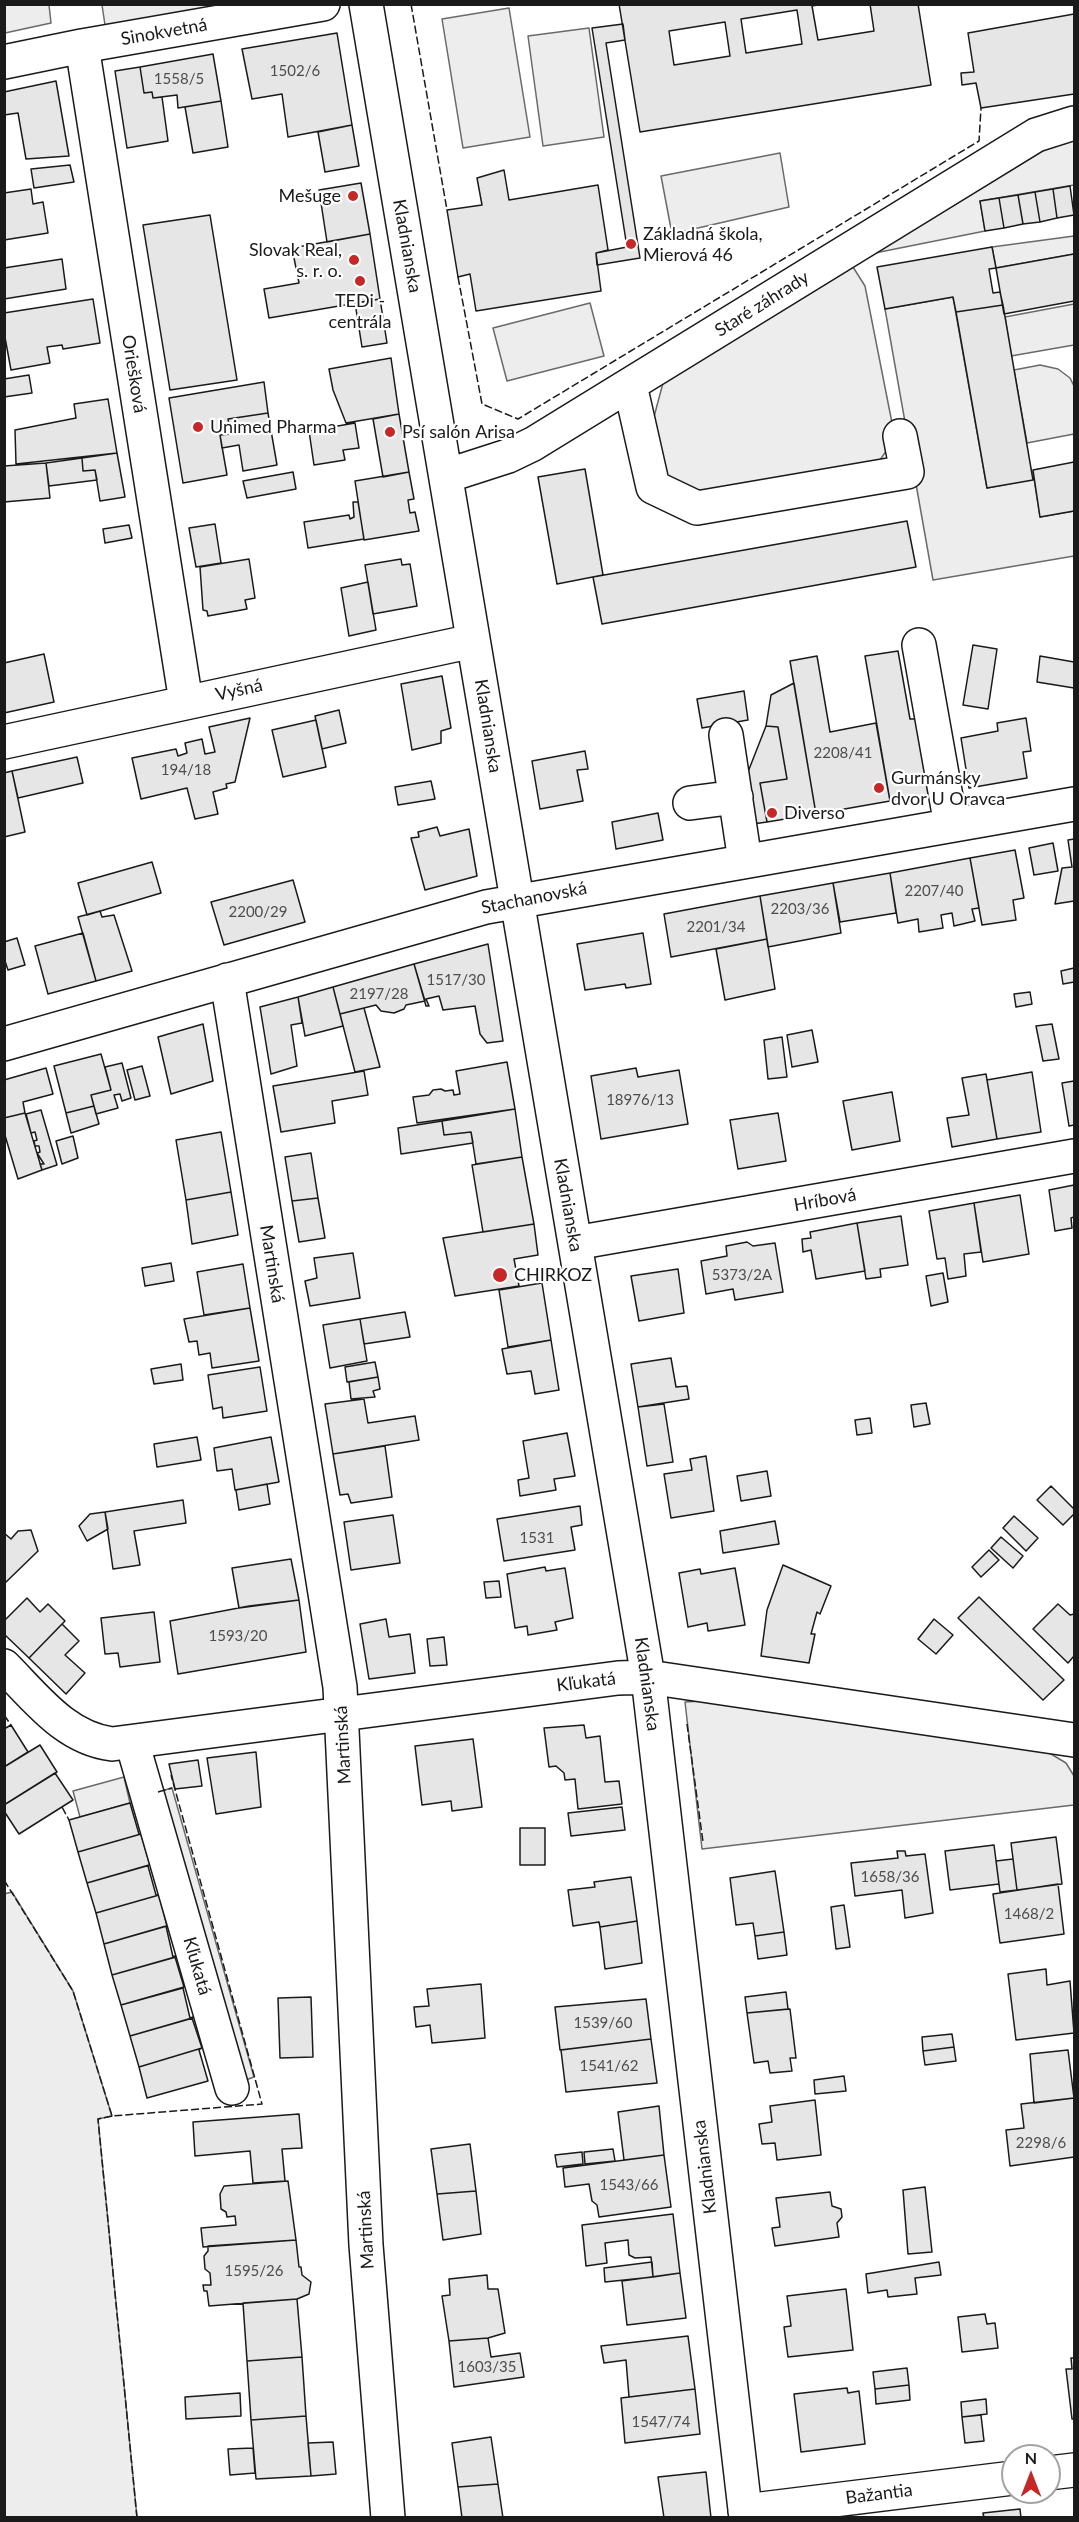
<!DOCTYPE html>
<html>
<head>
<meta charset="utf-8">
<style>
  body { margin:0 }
  #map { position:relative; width:1079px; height:2522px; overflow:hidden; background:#fff; font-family:Lato,sans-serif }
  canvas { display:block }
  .frame { position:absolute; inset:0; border:6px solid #1a1a1a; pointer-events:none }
  .north { position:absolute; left:1001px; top:2444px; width:60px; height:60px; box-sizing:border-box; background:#fff; border:2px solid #a3a3a3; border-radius:50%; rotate:0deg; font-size:16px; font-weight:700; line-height:24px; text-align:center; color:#1a1a1a }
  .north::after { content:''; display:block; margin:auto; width:21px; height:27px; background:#c62828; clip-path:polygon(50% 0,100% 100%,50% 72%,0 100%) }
</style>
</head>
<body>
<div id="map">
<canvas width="1079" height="2522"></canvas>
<div class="frame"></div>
<div class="north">N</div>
</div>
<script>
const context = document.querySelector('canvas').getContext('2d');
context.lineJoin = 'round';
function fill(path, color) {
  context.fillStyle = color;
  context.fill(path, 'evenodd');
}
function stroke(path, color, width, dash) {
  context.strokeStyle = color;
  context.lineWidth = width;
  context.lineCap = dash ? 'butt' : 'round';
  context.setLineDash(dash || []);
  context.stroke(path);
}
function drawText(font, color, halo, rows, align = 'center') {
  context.font = font + ' Lato,sans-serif';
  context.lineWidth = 4.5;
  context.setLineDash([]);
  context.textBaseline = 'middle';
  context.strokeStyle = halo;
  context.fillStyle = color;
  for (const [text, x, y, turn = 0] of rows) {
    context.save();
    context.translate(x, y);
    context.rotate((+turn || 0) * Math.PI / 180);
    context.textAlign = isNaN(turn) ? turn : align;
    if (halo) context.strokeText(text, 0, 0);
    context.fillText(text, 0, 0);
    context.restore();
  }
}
const built = new Path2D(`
  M235 4 105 25 102 5Z
  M4 5H49L51 23 5 33Z
  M509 8 530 137 463 148 442 19Z
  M589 28 604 137 543 146 528 36Z
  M1074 137V185L980 201 985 231 875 253 1046 149Z
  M780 153 789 207 672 234 661 176Z
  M1074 236V254L996 268 992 247Z
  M853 267 865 286 895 438 880 460 705 496 671 481 658 463 651 428 663 383Z
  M953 297 987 488 1034 479 1040 517 1074 511V556L933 580 885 309Z
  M590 303 604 356 507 381 493 328Z
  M1074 304V345L1011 356 1005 317Z
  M1040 365 1058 369 1070 378 1074 386V434L1027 443 1014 370Z
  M702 1701 1041 1748 1066 1763 1074 1776V1805L702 1849 685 1702Z
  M124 1777 130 1803 80 1817 73 1791Z
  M172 1788 254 2077 243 2081 161 1791Z
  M12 1892 73 1991 112 2116 98 2119 137 2517H5L4 1894Z`);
fill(built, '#ededed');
stroke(built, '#6a6a6a', 1.5);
const building = new Path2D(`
  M619 4H823L812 6 818 40 874 31 870 4H918L931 85 640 132ZM797 10 802 44 746 53 741 19ZM725 22 730 56 674 65 669 31Z
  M1074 14V94L981 108 976 83 962 85 961 73 974 72 968 33Z
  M623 24 625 40 606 43 640 258 597 265 596 253 627 247 592 28Z
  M337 33 352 125 288 137 282 94 252 99 242 49Z
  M213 54 221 101 178 108 177 95 153 98 152 92 144 93 140 67Z
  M140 67 144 93 152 92 153 98 162 97 168 141 127 148 115 71Z
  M56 81 69 156 26 159 18 113 4 115V92Z
  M221 101 228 147 193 153 185 107Z
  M352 125 359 166 325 172 318 132Z
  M70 165 74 182 34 188 31 169Z
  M504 170 509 200 598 185 608 250 596 253 601 291 476 311 470 274 458 277 447 210 482 205 477 178Z
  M361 183 370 234 327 242 319 190Z
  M1070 186 1074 215 1057 218 1053 189Z
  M31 189 33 204 43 202 48 233 4 240V193Z
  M1053 189 1057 218 1040 222 1035 192Z
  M1035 192 1040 222 1023 224 1018 195Z
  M1018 195 1023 224 1004 228 999 198Z
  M999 198 1004 228 985 231 980 201Z
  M210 215 237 380 170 390 143 225Z
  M370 234 380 299 269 318 264 289 299 283 292 248Z
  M992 247 996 268 989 269 993 293 1000 292 1003 305 956 312 953 297 885 309 877 267Z
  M1074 254V301L1004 314 996 268Z
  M62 259 66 289 4 299V268Z
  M93 299 100 343 63 349 62 345 47 347 50 363 11 370 4 332V313Z
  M380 299 387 343 362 347 355 303Z
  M1003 305 1033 480 987 488 956 312Z
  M391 358 399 414 346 423 333 390 329 369Z
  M29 375 32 393 4 397V379Z
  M264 382 268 413 228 419 231 434 220 435 227 475 183 483 169 398Z
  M108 399 117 453 16 464 15 430 76 418 74 404Z
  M268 413 277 465 243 471 239 445 222 448 220 435 231 434 228 419Z
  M399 414 409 472 383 477 373 419Z
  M355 423 359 448 343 450 345 460 314 465 309 431Z
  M117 453 125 497 100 501 95 470 83 471 82 458Z
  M82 458 83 471 95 470 97 480 49 486 46 463Z
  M1074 462V511L1040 517 1033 470Z
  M46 463 50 498 4 502V466Z
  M585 469 603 575 557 584 538 477Z
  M293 472 296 489 247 498 243 481Z
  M409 472 414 499 408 500 410 513 415 512 419 531 364 540 355 481Z
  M353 502H358L364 539 308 548 304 522 349 515 350 519 354 517Z
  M907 521 916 567 602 624 593 577Z
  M215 524 221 563 196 567 189 528Z
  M129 525 132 538 105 543 103 529Z
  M249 559 255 598 245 600 247 609 208 616 207 611 203 610 200 567Z
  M401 559 402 565 410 564 417 606 373 614 365 565Z
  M368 582 376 630 349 636 341 588Z
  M973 645 997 649 988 709 963 705Z
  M898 651 910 719H921L933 794 890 801 865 656Z
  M44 654 54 702 4 713V663Z
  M817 656 830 732 876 723 890 801 816 814 790 661Z
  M1040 656 1074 662V688L1037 682Z
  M442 676 451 728 441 731V743L412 750 401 684Z
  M794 683 816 814 767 822 760 783 787 779 778 727 766 726 771 695Z
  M744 691 748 720 702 728 697 699Z
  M339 710 346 743 322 749 315 716Z
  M250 718 235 782 226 784 227 788 213 792 218 814 195 819 187 788 141 799 132 758 176 749 178 756 187 753 185 743 202 739 205 754 215 752 209 727Z
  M1026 718 1031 751 1023 752 1027 778 969 788 961 738 998 731 997 723Z
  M316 720 326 767 283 777 272 730Z
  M766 726 778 727 787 779 760 783 767 822 753 824 746 777Z
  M585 751 588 769 577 770 583 801 540 809 532 761Z
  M77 757 83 783 18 798 12 771Z
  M12 771 25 832 4 837V773Z
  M431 781 435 799 398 805 395 787Z
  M658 813 663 840 616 849 612 822Z
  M437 827 440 836 469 829 477 876 425 890 411 838 419 837 418 832Z
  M1074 839V901L1055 904 1062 868 1072 867 1068 840Z
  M1053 843 1058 871 1034 875 1029 848Z
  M1015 850 1024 898 1013 900 1016 920 982 925 970 858Z
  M970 858 979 908 972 909 975 921 954 926 952 913 941 915 943 928 919 932 918 919 898 923 890 873Z
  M152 862 161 893 87 915 78 883Z
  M890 873 896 913 840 922 833 883Z
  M293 880 305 922 224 945 211 902Z
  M833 883 841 933 768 947 760 896Z
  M760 896 767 939 671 957 664 914Z
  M100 911 102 917 114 915 132 971 96 981 78 917Z
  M83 933 96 981 48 994 35 946Z
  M643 933 651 984 626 988 625 984 585 990 577 944Z
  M17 938 25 965 8 970 4 958V942Z
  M767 939 775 989 725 1000 716 949Z
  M488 944 503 1041 487 1043 480 1034 475 1006 443 1010 439 996 426 999 429 1006H426L414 964Z
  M414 964 425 1001 406 1005 404 1009 394 1013 381 1011 376 1005 340 1014 333 987Z
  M1074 968V982L1063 984 1061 971Z
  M333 987 343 1026 305 1036 298 997Z
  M1030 992 1032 1004 1016 1007 1014 994Z
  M298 997 302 1023 291 1025 297 1066 271 1074 260 1007Z
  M364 1008 380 1067 355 1072 340 1014Z
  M203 1024 213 1081 171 1094 158 1037Z
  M1052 1024 1059 1059 1043 1061 1036 1026Z
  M812 1030 818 1062 792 1067 787 1035Z
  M782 1037 787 1077 768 1079 764 1040Z
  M101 1054 111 1090 91 1095 94 1106 66 1113 54 1066Z
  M507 1062 515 1109 417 1123 413 1097 429 1095 433 1090 441 1089 445 1091 453 1090 454 1095 460 1094 456 1071Z
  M122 1063 131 1098 122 1101 120 1094 114 1095 118 1108 96 1114 91 1095 111 1090 105 1067Z
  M142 1066 150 1096 135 1100 127 1070Z
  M46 1068 53 1094 23 1102 25 1113 4 1118V1080Z
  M636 1068 638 1077 679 1070 688 1124 601 1139 591 1076Z
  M364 1071 368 1095 332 1101 335 1123 281 1132 273 1086Z
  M1032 1072 1041 1132 997 1139 987 1080Z
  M986 1074 997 1139 952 1147 947 1118 969 1115 962 1078Z
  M1074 1081V1125L1069 1126 1062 1083Z
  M892 1092 900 1141 852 1150 843 1101Z
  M94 1106 99 1124 71 1133 66 1113Z
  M515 1109 522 1157 476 1164 471 1132 444 1135 442 1121Z
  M41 1110 57 1165 42 1170 40 1164H44L37 1153 40 1152 39 1146H35L34 1141 37 1140 35 1132 31 1133 26 1114Z
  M25 1113 42 1170 18 1179 4 1132V1118Z
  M778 1113 786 1161 738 1169 730 1120Z
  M442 1121 444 1135 471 1132 473 1143 401 1154 398 1128Z
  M221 1132 231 1192 186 1200 176 1140Z
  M73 1136 78 1158 62 1164 56 1141Z
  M311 1153 318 1198 292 1201 285 1157Z
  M522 1157 534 1224 483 1232 472 1165Z
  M1074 1185V1217L1071 1218 1072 1228 1055 1231 1049 1190Z
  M231 1192 238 1235 192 1244 186 1200Z
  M1020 1195 1029 1254 983 1262 974 1203Z
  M318 1198 325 1238 299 1242 292 1201Z
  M974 1203 981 1252 964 1254 966 1276 948 1279 945 1258 937 1259 929 1211Z
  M901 1216 908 1265 880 1269 881 1277 866 1279 857 1223Z
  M857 1223 865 1271 816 1279 811 1250 803 1252 802 1239 811 1238 810 1232Z
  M534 1224 538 1255 514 1259 519 1286 455 1296 443 1238Z
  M747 1242 753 1246 775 1243 783 1292 735 1300 733 1289 706 1294 701 1261 727 1256 726 1246Z
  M353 1253 360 1298 310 1306 305 1281 317 1278 314 1258Z
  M171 1263 174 1281 145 1286 142 1268Z
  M243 1264 250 1308 204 1315 197 1272Z
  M678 1269 684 1313 639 1321 631 1276Z
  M943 1273 948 1302 931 1306 926 1276Z
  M542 1283 551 1340 508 1347 499 1290Z
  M250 1308 259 1361 212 1368 210 1353 199 1355 197 1341 189 1342 184 1319Z
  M405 1312 410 1337 364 1344 360 1319Z
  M360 1319 367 1361 330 1368 323 1325Z
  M551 1340 559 1390 535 1394 531 1371 507 1374 502 1349Z
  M671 1358 676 1387 687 1386 689 1399 638 1407 631 1364Z
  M375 1362 378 1377 347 1382 345 1367Z
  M181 1364 183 1380 154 1384 151 1369Z
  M260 1367 267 1411 223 1418 222 1407 213 1409 208 1375Z
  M378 1377 380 1389 373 1391 375 1397 351 1399 349 1382Z
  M364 1399 368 1423 415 1416 419 1440 333 1454 325 1404Z
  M926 1403 930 1424 914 1427 911 1405Z
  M664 1404 673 1462 647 1466 638 1407Z
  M870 1418 872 1433 857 1435 855 1420Z
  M567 1433 575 1476 554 1479 556 1490 520 1496 518 1480 529 1478 523 1441Z
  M197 1437 201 1460 157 1467 154 1444Z
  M271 1437 279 1482 235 1490 232 1469 217 1471 214 1448Z
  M385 1446 392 1497 351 1503 348 1494 340 1495 333 1454Z
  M706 1456 714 1511 671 1518 664 1474 692 1470 690 1459Z
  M767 1471 771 1496 741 1501 737 1476Z
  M267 1484 270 1504 239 1510 236 1490Z
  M1051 1486 1074 1509V1514L1063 1525 1037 1500Z
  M183 1500 186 1523 134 1531 140 1565 113 1569 105 1512Z
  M580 1506 582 1525 571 1527 575 1550 504 1561 497 1519Z
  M105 1512 108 1529 87 1541 79 1526 90 1514Z
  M393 1515 400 1563 351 1570 344 1522Z
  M1014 1516 1038 1538 1026 1551 1003 1528Z
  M775 1521 779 1544 723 1553 720 1531Z
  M31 1530 38 1551 4 1584V1533L11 1539 18 1531Z
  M1001 1537 1023 1556 1013 1568 991 1548Z
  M989 1550 999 1560 981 1577 972 1567Z
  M291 1559 299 1600 239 1608 232 1568Z
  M783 1565 831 1586 820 1614 817 1612 811 1634H815L809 1663 761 1656 767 1610Z
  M545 1567 546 1571 565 1568 573 1618 555 1622 557 1630 528 1635 527 1626 515 1628 507 1574Z
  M735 1568 745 1625 708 1631 707 1623 688 1627 679 1573 700 1569 701 1574Z
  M499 1581 501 1597 486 1598 484 1582Z
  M979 1597 1064 1680 1043 1700 958 1618Z
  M27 1598 40 1612 48 1604 65 1621 29 1658 4 1634V1621Z
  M299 1600 306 1652 178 1674 170 1621 249 1606Z
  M1058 1604 1070 1615 1074 1614V1656L1068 1663 1033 1629Z
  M154 1612 160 1662 120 1667 118 1653 105 1654 101 1618Z
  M386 1619 389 1637 410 1634 415 1673 369 1679 360 1624Z
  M934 1619 953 1635 936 1654 918 1639Z
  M62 1624 79 1641 65 1655 85 1673 66 1694 29 1658Z
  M444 1637 447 1665 430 1666 427 1639Z
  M11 1725 28 1752 4 1767V1729Z
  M584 1725 586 1738 600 1736 605 1782 619 1781 622 1804 578 1809 575 1779 565 1780 564 1773 556 1766 549 1767 544 1728Z
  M473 1739 482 1807 452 1811 451 1801 422 1805 415 1746Z
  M40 1745 57 1772 4 1805V1767Z
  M256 1752 261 1807 216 1814 207 1758Z
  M198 1760 202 1786 175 1789 169 1764Z
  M55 1773 73 1800 19 1834 4 1811V1805Z
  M130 1803 139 1834H141L78 1852 69 1820Z
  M622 1807 625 1830 571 1836 568 1813Z
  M520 1828H545V1865H520Z
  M141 1834 150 1865 87 1883 78 1852Z
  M1056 1837 1062 1884 1017 1890 1011 1843Z
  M994 1845 999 1884 950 1890 945 1851Z
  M897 1851H905L906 1856 925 1854 933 1913 905 1918 902 1890 855 1896 851 1863 898 1858Z
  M1013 1859 1017 1890 1000 1892 996 1861Z
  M149 1865 148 1866 156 1895H159L96 1913 87 1883Z
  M775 1871 784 1932 755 1936 753 1923 736 1925 730 1878Z
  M631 1877 637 1921 600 1927 599 1922 573 1926 568 1890 595 1887 594 1882Z
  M1058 1884 1064 1934 1000 1943 993 1894Z
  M159 1895 167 1926 104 1944 96 1913Z
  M844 1905 850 1947 836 1949 831 1907Z
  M637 1921 642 1963 605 1969 600 1927Z
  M166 1926 173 1957 175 1956 176 1957 112 1975 104 1944Z
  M784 1932 787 1955 758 1959 755 1936Z
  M175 1957 184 1987 121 2005 112 1975Z
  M1046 1969 1047 1985 1070 1981 1074 2033 1016 2040 1008 1974Z
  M481 1984 485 2038 432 2043 430 2025 416 2027 414 2007 429 2006 427 1989Z
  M183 1988 190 2018 193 2017V2018L130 2036 121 2005Z
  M786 1992 788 2009 747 2013 745 1997Z
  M311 1997 313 2057 280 2058 278 1998Z
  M646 1999 651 2039 560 2050 555 2007Z
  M790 2009 796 2058H790L792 2071 770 2073 768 2061 754 2063 747 2013Z
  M192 2018 202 2048 139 2067 130 2036Z
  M952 2034 954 2047 923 2051 922 2037Z
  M651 2039 657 2083 566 2092 561 2050Z
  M954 2047 956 2061 925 2065 923 2051Z
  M202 2048 199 2050 208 2081 147 2098 139 2067Z
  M1068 2050 1074 2098 1034 2103 1030 2054Z
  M844 2076 846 2091 815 2094 814 2080Z
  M1074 2098V2157L1010 2166 1006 2130 1024 2128 1021 2104Z
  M815 2100 821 2155 777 2160 775 2143 762 2144 759 2124 772 2122 770 2106Z
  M659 2106 664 2155 624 2160 618 2112Z
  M299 2114 302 2148 282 2149 285 2181 253 2183 250 2151 195 2156 193 2122Z
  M470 2144 476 2191 437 2194 431 2149Z
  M613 2149 615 2161 585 2164 584 2152Z
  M582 2152 583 2164 557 2167 555 2155Z
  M664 2155 671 2207 599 2217 597 2205 592 2201 589 2184 565 2187 563 2168Z
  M288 2181 296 2240 203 2247 201 2228 236 2225 235 2216 227 2217 226 2212 221 2209 220 2194 224 2186Z
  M925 2187 932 2252 908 2254 903 2190Z
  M476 2191 481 2234 443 2240 437 2194Z
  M830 2192 832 2206 841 2209 842 2217 837 2223 839 2237 775 2246 772 2228 780 2227 776 2198Z
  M673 2214 680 2273 653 2277 651 2257 635 2258 629 2255 628 2240 605 2243 607 2263 586 2266 582 2225Z
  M296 2240 299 2267H301L302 2275 311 2282 309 2294 297 2299 209 2306 207 2291H204L203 2285H211L210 2273 205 2269 204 2256 208 2251V2246Z
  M652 2262 653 2277 605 2282 604 2268Z
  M939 2262 941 2275 915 2278 917 2294 888 2297 887 2290 868 2293 866 2274Z
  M680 2273 686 2318 627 2325 622 2281Z
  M487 2275 488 2289H498L505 2333 488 2338 449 2341 442 2296 450 2295 449 2279Z
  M846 2289 853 2350 788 2357 784 2327 791 2326 787 2296Z
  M297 2299 302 2357 247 2361 243 2303Z
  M985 2314 987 2324 995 2323 998 2348 962 2352 958 2317Z
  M688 2336 695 2389 629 2397 626 2360 604 2363 601 2346Z
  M488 2338 491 2357 520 2353 524 2377 454 2387 449 2341Z
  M302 2357 306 2416 251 2420 247 2361Z
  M1071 2358H1074V2419H1072L1066 2369H1072Z
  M907 2368 909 2385 875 2389 873 2372Z
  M909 2385 910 2400 876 2404 875 2389Z
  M847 2388 848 2393 859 2391 865 2444 801 2452 794 2394Z
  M695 2389 700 2434 625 2443 621 2398Z
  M240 2393 241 2416 186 2419 185 2397Z
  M986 2399 987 2414 962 2417 961 2402Z
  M981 2415 984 2441 965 2443 962 2417Z
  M306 2416 311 2476 256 2479 251 2420Z
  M491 2437 498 2484 458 2487 452 2443Z
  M333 2442 336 2474 311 2476 308 2443Z
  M253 2448 255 2473 230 2475 228 2449Z
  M706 2472 711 2518H664L658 2477Z
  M498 2484 503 2518H462L458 2487Z
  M1020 2509 1021 2518H984L983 2513Z`);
fill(building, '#e6e6e6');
stroke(building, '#1a1a1a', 1.5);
const minor = new Path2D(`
  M366 4 648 1677 746 2518
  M82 46 186 702
  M4 62 82 46 323 4
  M630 385 653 487 697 508 907 472 900 436
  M446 476 508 456 533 444 1036 135 1074 123
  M919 645 951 825
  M726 735 745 861
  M4 742 473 641
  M690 803 736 797
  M227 980 340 1687 366 2245 388 2518
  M4 1044 486 907 1074 804
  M575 1243 1074 1156
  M4 1666C36 1698 65 1738 112 1744L618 1678 648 1677 1074 1740
  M132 1742 232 2088
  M1049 2473 1074 2470
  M745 2511 1013 2478`);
stroke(minor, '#1a1a1a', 36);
stroke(minor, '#fff', 33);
stroke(new Path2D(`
  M411 4 447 210
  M458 277 482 404 518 419 979 141 981 108
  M4 1715 11 1725
  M687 1724 703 1842
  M158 1792 172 1788
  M62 1807 69 1820
  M4 1880 73 1991 112 2116 262 2104 171 1775
  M112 2116 98 2119 137 2518`), '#1a1a1a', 1.5, [8, 3]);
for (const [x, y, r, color] of [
  [353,196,6,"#c62828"],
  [631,244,6,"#c62828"],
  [354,260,6,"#c62828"],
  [360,281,6,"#c62828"],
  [198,427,6,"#c62828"],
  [390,432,6,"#c62828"],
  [879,788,6,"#c62828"],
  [772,813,6,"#c62828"],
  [500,1275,8,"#c62828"]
]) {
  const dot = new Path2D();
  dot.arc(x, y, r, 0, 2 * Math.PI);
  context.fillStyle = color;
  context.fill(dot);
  stroke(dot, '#fff', 2);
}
drawText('15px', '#4d4d4d', null, [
  ["1502/6",295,71],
  ["1558/5",179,79],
  ["2208/41",843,753],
  ["194/18",186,770],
  ["2207/40",934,891],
  ["2203/36",800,909],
  ["2200/29",258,912],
  ["2201/34",716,927],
  ["1517/30",456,980],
  ["2197/28",379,994],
  ["18976/13",640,1100],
  ["5373/2A",742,1275],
  ["1531",537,1538],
  ["1593/20",238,1636],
  ["1658/36",890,1877],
  ["1468/2",1029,1914],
  ["1539/60",603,2023],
  ["1541/62",609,2066],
  ["2298/6",1041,2143],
  ["1543/66",629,2185],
  ["1595/26",254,2271],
  ["1603/35",487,2367],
  ["1547/74",661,2422]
]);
drawText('18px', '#1a1a1a', '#fff', [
  ["Sinokvetná",164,32,-10],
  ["Kladnianska",407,246,80],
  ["Staré záhrady",762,304,-32],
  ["Oriešková",134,374,81],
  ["Vyšná",239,690,-12],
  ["Kladnianska",488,726,81],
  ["Stachanovská",534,898,-11],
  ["Hríbová",825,1200,-10],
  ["Kladnianska",568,1205,80],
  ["Martinská",272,1264,81],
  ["Kľukatá",586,1682,-7],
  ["Kladnianska",647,1684,82],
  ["Martinská",343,1745,-93],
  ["Kľukatá",197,1966,74],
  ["Kladnianska",705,2167,-97],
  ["Martinská",366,2230,-93],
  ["Bažantia",879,2494,-7]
]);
drawText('18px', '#1a1a1a', '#fff', [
  ["Mešuge",341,196,"right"],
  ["Základná škola,",643,234],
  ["Mierová 46",643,255],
  ["Slovak Real,",342,250,"right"],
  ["s. r. o.",342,271,"right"],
  ["TEDi -",360,301,"center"],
  ["centrála",360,322,"center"],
  ["Unimed Pharma",210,427],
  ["Psí salón Arisa",402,432],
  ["Gurmánsky",891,778],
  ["dvor U Oravca",891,799],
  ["Diverso",784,813],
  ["CHIRKOZ",514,1275]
], 'left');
</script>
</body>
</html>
